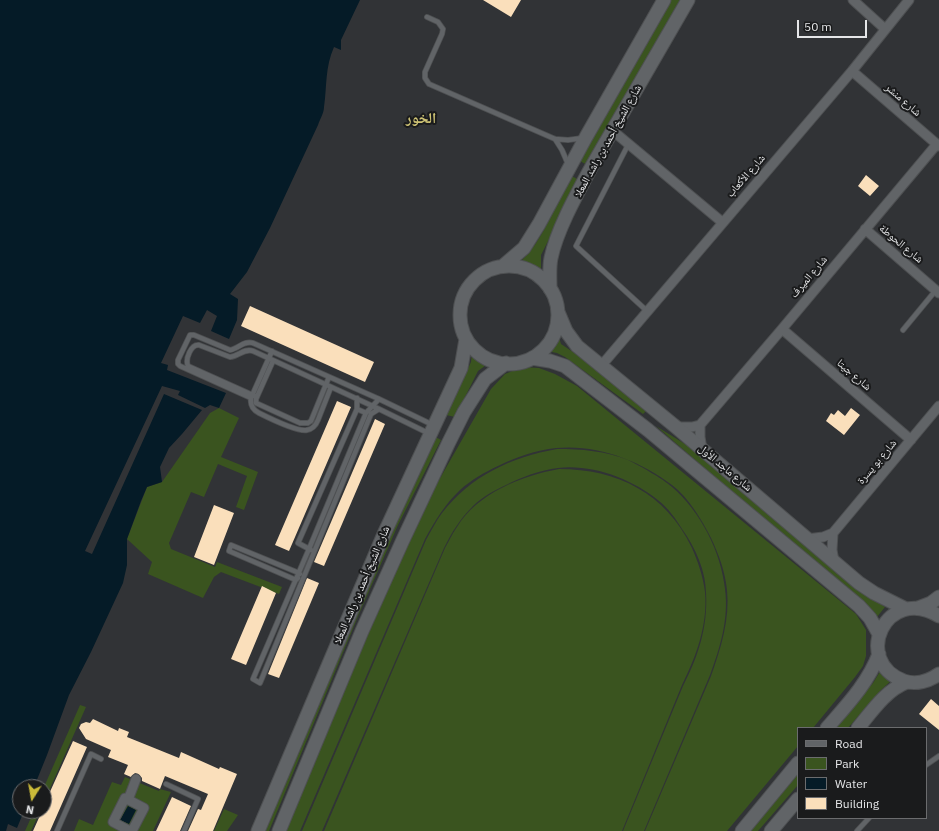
<!DOCTYPE html>
<html>
<head>
<meta charset="utf-8">
<style>
  body { margin:0 }
  #map { position:relative; width:939px; height:831px; overflow:hidden; background:#313336; font-family:"IBM Plex Sans",sans-serif }
  canvas { display:block }
  .legend { position:absolute; left:797px; top:727px; width:130px; height:92px; box-sizing:border-box; background:#1a1b1c; border:1px solid #6b6c6e; margin:0; padding:5px 7px; list-style:none; font-size:12px; color:#e5e6e8 }
  .legend li { display:flex; align-items:center; gap:8px; height:20px }
  .legend b { width:20px; border:1px solid #6b6c6e }
  .north { position:absolute; left:12px; top:779px; width:40px; height:40px; box-sizing:border-box; background:#1a1b1c; border:1px solid #6b6c6e; border-radius:50%; rotate:191deg; font-size:11px; font-weight:700; line-height:16px; text-align:center; color:#e5e6e8 }
  .north::after { content:''; display:block; margin:auto; width:14px; height:18px; background:#cbba39; clip-path:polygon(50% 0,100% 100%,50% 72%,0 100%) }
  .scale { position:absolute; left:797px; top:20px; width:70px; height:18px; box-sizing:border-box; border:2px solid #e5e6e8; border-top:0; padding-left:5px; font-size:12px; line-height:14px; white-space:nowrap; color:#e5e6e8; -webkit-text-stroke:3px #1a1b1c; paint-order:stroke }
</style>
</head>
<body>
<div id="map">
<canvas width="939" height="831"></canvas>
<ul class="legend">
<li><b style="height:5px;background:#616467"></b>Road</li>
<li><b style="height:11px;background:#3a541f"></b>Park</li>
<li><b style="height:11px;background:#051b27"></b>Water</li>
<li><b style="height:11px;background:#fadfbb"></b>Building</li>
</ul>
<div class="north">N</div>
<div class="scale">50 m</div>
</div>
<script>
const context = document.querySelector('canvas').getContext('2d');
context.lineJoin = 'round';
function fill(path, color) {
  context.fillStyle = color;
  context.fill(path, 'evenodd');
}
function stroke(path, color, width, dash) {
  context.strokeStyle = color;
  context.lineWidth = width;
  context.lineCap = dash ? 'butt' : 'round';
  context.setLineDash(dash || []);
  context.stroke(path);
}
function drawText(font, color, halo, rows, align = 'center') {
  context.font = font + ' "IBM Plex Sans","Noto Naskh Arabic",sans-serif';
  context.lineWidth = 4;
  context.setLineDash([]);
  context.textBaseline = 'middle';
  context.strokeStyle = halo;
  context.fillStyle = color;
  for (const [text, x, y, turn = 0] of rows) {
    context.save();
    context.translate(x, y);
    context.rotate((+turn || 0) * Math.PI / 180);
    context.textAlign = isNaN(turn) ? turn : align;
    if (halo) context.strokeText(text, 0, 0);
    context.fillText(text, 0, 0);
    context.restore();
  }
}
fill(new Path2D(`
  M670 0H680L587 165 580 161Z
  M570 175 579 180 541 255V271L528 263 521 261C542 243 557 201 570 175Z
  M559 337 561 344 612 378 648 409 643 414 565 357 557 353 547 351Z
  M472 352 482 361 489 363 478 371 455 417 446 415 471 362Z
  M522 367 539 368 555 374 577 386 856 614 866 630V656L863 666 855 677 813 728H798V746L727 831H645L711 676C721 648 730 619 727 590 725 571 719 555 711 538 702 520 688 497 672 485 639 460 597 444 556 448 536 450 516 457 498 466 485 472 471 480 460 490 445 504 435 521 425 539L300 831H284L403 543 491 389 505 374Z
  M219 408 239 418 221 457 258 472 244 510 236 507 247 476 218 464 204 497 191 492 169 543 171 549 215 567 217 562 282 587 279 594 221 572 214 577 203 598 148 574 152 562 127 539 147 487 162 482 210 413Z
  M656 426 693 449 849 583 885 607 877 617Z
  M434 436 441 440 398 525 359 614 269 831H260Z
  M557 449C581 449 606 451 628 460 640 466 662 478 672 487 701 512 721 552 725 589 729 619 720 648 710 675L644 831H623L683 686C698 657 708 627 706 593 706 571 695 547 682 529 676 519 668 508 659 501 632 479 593 464 558 468 540 470 522 477 506 485 495 490 482 497 473 506 460 519 452 532 444 548L322 831H302L426 540C431 531 436 521 442 513 471 476 511 457 557 449Z
  M559 469C617 469 666 493 692 548 698 562 703 576 705 592 708 625 696 657 682 685L622 831H324L445 548C449 541 452 534 457 527 478 493 521 476 559 469Z
  M881 670 893 679 881 690 848 728H834L873 683Z
  M80 705 86 707 44 802V787Z
  M798 770V785L758 831H746Z
  M125 777 159 791 160 789 171 792 153 831H74L79 819 93 825 112 782 121 785Z
  M224 809 238 815 227 831H214Z
  M34 811H40L31 831H25Z`), '#3a541f');
fill(new Path2D(`
  M0 0H360L341 40V50L334 47C325 67 327 85 324 107 324 113 320 119 318 125L270 228 247 272 230 294 238 299 237 320 229 339 211 331 217 316 207 310 200 323 183 316 161 363 168 365 167 370 226 393 219 408 210 405 205 408 178 395 180 391 162 386 85 551 92 554 164 394 202 410 182 434 169 448 160 467 162 482 147 487 141 501 127 539V565L123 583 91 652 69 695 47 755 34 787H20V811H24L17 828 8 824 6 831H0Z
  M128 806 136 810 129 824 120 820Z`), '#051b27');
fill(new Path2D(`
  M483 0H521L511 17Z
  M866 175 879 186 870 196 858 186Z
  M250 306 374 362 365 382 241 326Z
  M337 401 351 407 289 551 275 545Z
  M851 408 860 415 844 435 826 421 831 413 834 415 838 410 845 416Z
  M375 419 385 424 324 566 314 562Z
  M214 505 234 513 214 565 194 557Z
  M307 578 319 583 279 678 268 674Z
  M262 586 276 593 246 665 231 659Z
  M931 699 939 706V730L919 714Z
  M93 719 118 731 119 728 129 732 127 737 179 758 181 752 219 769 220 767 237 774 213 831H188L198 809 201 810 208 794 165 776 160 789 142 781V778L138 774 135 773 131 777 124 774 128 765 108 757 111 750 86 739 79 728 81 724 86 722 90 723Z
  M73 741 87 747 50 831H33L42 811H44V805Z
  M172 797 191 806 180 831H156Z`), '#fadfbb');
const lane = new Path2D(`
  M427 17 438 22 443 29 442 34 425 72V78L429 84 555 139 568 140 583 138
  M555 139 562 150 568 164
  M629 143 576 246 647 311
  M903 330 936 290
  M272 351 251 398C250 405 253 410 259 413 269 418 298 432 307 430 313 429 316 425 318 420L331 387
  M273 361 256 399V403L300 423H308L311 421 329 377
  M257 397 188 366C185 359 191 344 199 345L230 357C239 356 244 348 253 351L379 409 430 434
  M251 398 180 366 178 364V360L190 335H194L230 350C238 349 244 340 253 343L379 399 433 425
  M357 409 366 413 379 399
  M366 413 309 549 253 679 260 683 371 414 379 409
  M311 550 298 543 357 409V398
  M298 578 296 580 229 551 231 545 299 573 300 574
  M926 765 939 756
  M166 784 198 799 184 831
  M57 831 91 754 101 759
  M857 831 869 818`);
const street = new Path2D(`
  M853 0 885 29
  M852 71 939 146
  M613 131 722 222
  M865 229 939 293
  M782 329 911 440
  M601 366 852 71 909 0
  M700 425V437L702 449
  M676 427H692L700 425 782 329 937 144
  M833 533 832 550 834 561
  M807 539 823 537 833 533 939 406
  M128 800 136 779
  M130 831 113 822 125 798 144 808 132 831`);
const secondary = new Path2D(`
  M503 266 524 248 539 224 586 137 664 0
  M460 315a49 49 0 1 1 98 0a49 49 0 1 1-98 0Z
  M550 289C550 279 549 267 551 258 557 229 578 192 592 166L688 0
  M558 312 566 331 577 346 676 427 859 583 874 593 906 609
  M532 358 550 361 565 366 648 430 859 606 870 618 879 634
  M918 608 931 603 939 597
  M939 616C886 584 851 661 904 681 916 685 929 681 939 674
  M827 728C847 705 868 683 879 654
  M858 728C872 711 886 690 907 682
  M258 831 384 534 461 368 466 339
  M279 831 362 631 402 542 448 444 464 412 485 379 506 363
  M742 831 798 763
  M771 831 798 799`);
stroke(lane, '#4e5052', 6);
stroke(street, '#4e5052', 11);
stroke(secondary, '#4e5052', 15);
stroke(lane, '#616467', 4.5);
stroke(street, '#616467', 9);
stroke(secondary, '#616467', 13);
drawText('11px', '#e5e6e8', '#1a1b1c', [
  ["شارع منشر",903,100,41],
  ["شارع الشيخ أحمد بن راشد المعلا",608,141,-61],
  ["شارع الأكعاب",746,176,-49],
  ["شارع الحوطة",901,244,40],
  ["شارع الميرف",809,277,-50],
  ["شارع جيتا",854,375,41],
  ["شارع بو يسرة",877,462,-50],
  ["شارع ماجد الأول",725,468,40],
  ["شارع الشيخ أحمد بن راشد المعلا",362,585,-67]
]);
drawText('bold 15px', '#cdc274', '#1a1b1c', [
  ["الخور",421,119]
]);
</script>
</body>
</html>
